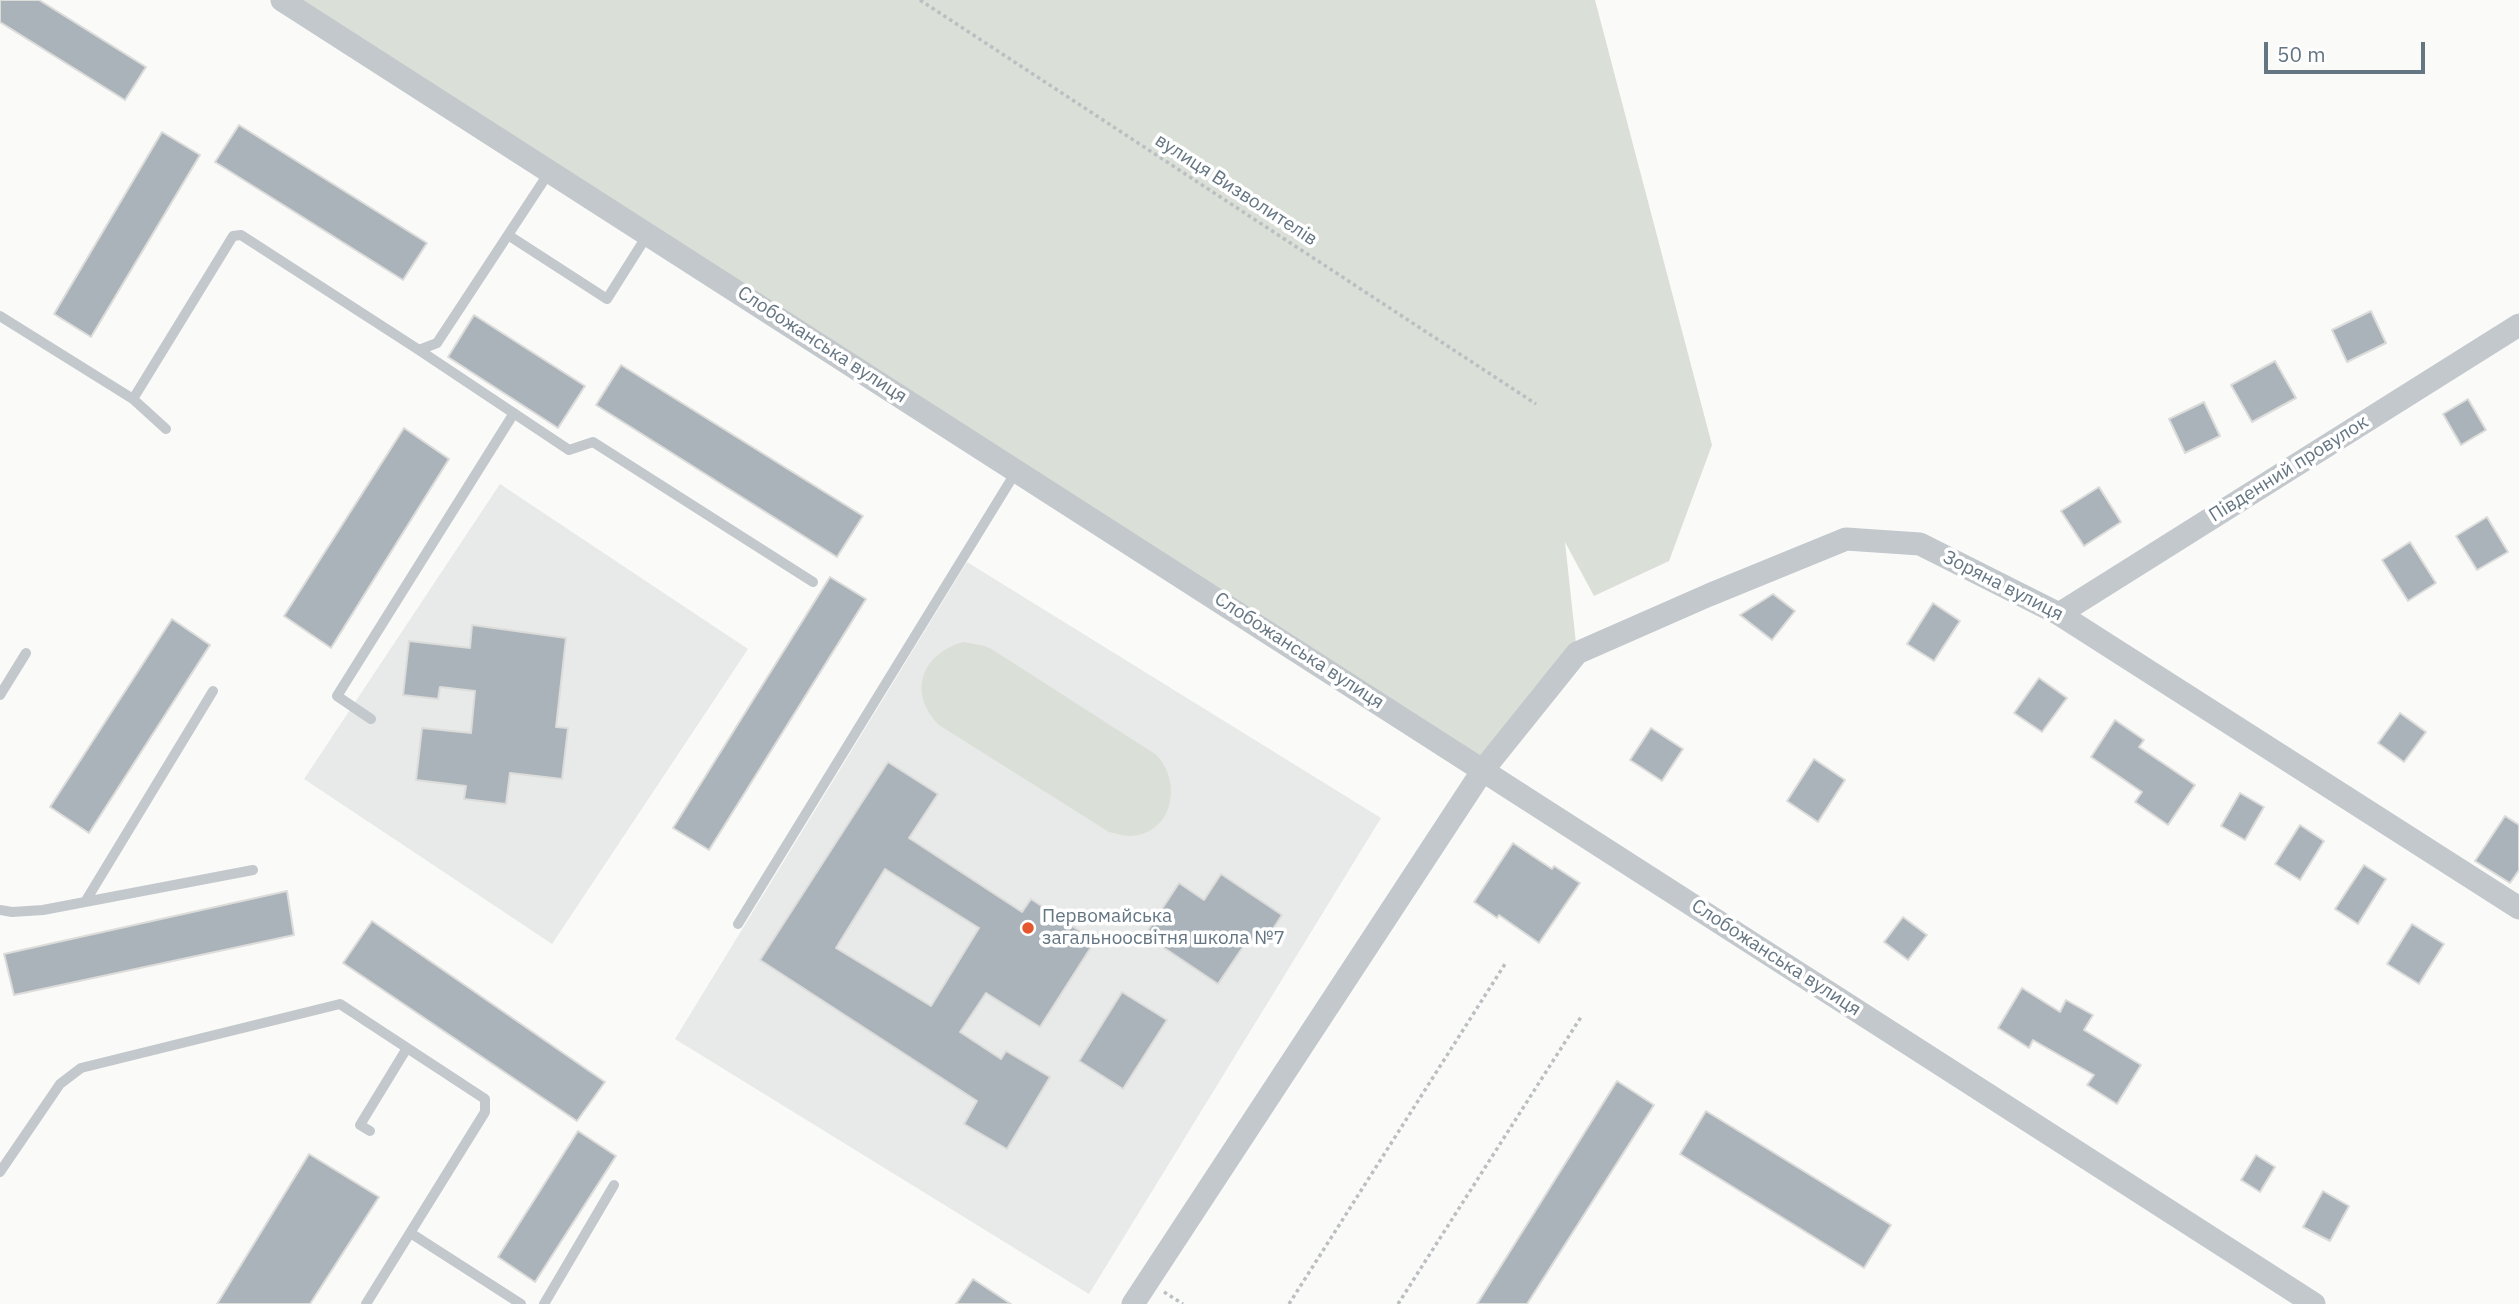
<!DOCTYPE html>
<html>
<head>
<meta charset="utf-8">
<style>
  body { margin:0 }
  #map { position:relative; width:2519px; height:1304px; overflow:hidden; background:#fafaf8; font-family:"IBM Plex Sans",sans-serif }
  canvas { display:block }
  .scale { position:absolute; left:2264px; top:42px; width:161px; height:32px; box-sizing:border-box; border:4px solid #657683; border-top:0; padding-left:9px; font-size:21px; line-height:24px; white-space:nowrap; color:#657683; -webkit-text-stroke:5px #fff; paint-order:stroke }
</style>
</head>
<body>
<div id="map">
<canvas width="2519" height="1304"></canvas>
<div class="scale">50 m</div>
</div>
<script>
const context = document.querySelector('canvas').getContext('2d');
context.lineJoin = 'round';
function fill(path, color) {
  context.fillStyle = color;
  context.fill(path, 'evenodd');
}
function stroke(path, color, width, dash) {
  context.strokeStyle = color;
  context.lineWidth = width;
  context.lineCap = dash ? 'butt' : 'round';
  context.setLineDash(dash || []);
  context.stroke(path);
}
function drawText(font, color, halo, rows, align = 'center') {
  context.font = font + ' "IBM Plex Sans",sans-serif';
  context.lineWidth = 7;
  context.setLineDash([]);
  context.textBaseline = 'middle';
  context.strokeStyle = halo;
  context.fillStyle = color;
  for (const [text, x, y, turn = 0] of rows) {
    context.save();
    context.translate(x, y);
    context.rotate((+turn || 0) * Math.PI / 180);
    context.textAlign = isNaN(turn) ? turn : align;
    if (halo) context.strokeText(text, 0, 0);
    context.fillText(text, 0, 0);
    context.restore();
  }
}
fill(new Path2D(`
  M500 484 748 649 552 944 304 779Z
  M967 562 1381 818 1089 1294 675 1039Z`), '#e8e9e9');
fill(new Path2D(`
  M282 0H1595L1712 445 1669 561 1594 596 1565 542 1577 653 1483 770Z
  M963 642 985 646 993 650 1155 754C1183 780 1174 834 1130 836 1123 836 1115 833 1109 832L939 725C907 692 922 654 963 642Z`), '#dadfd7');
const building = new Path2D(`
  M0 0H39L146 67 125 100 0 22Z
  M239 125 427 243 403 280 215 162Z
  M162 132 200 155 91 337 54 314Z
  M2371 311 2386 343 2347 362 2332 330Z
  M474 315 585 386 558 428 448 357Z
  M2275 361 2296 398 2252 422 2231 385Z
  M621 365 863 516 837 557 596 405Z
  M2468 399 2486 430 2461 445 2443 414Z
  M2204 402 2220 436 2185 453 2169 419Z
  M404 428 449 459 331 648 284 616Z
  M2099 487 2121 522 2084 546 2061 511Z
  M2487 517 2508 552 2477 570 2456 536Z
  M2410 542 2436 583 2408 601 2382 560Z
  M830 577 866 599 709 850 673 828Z
  M1773 594 1795 611 1772 640 1740 615Z
  M1933 603 1960 621 1934 661 1907 644Z
  M172 619 210 645 89 833 50 807Z
  M472 625 566 638 556 727 568 728 562 779 510 773 506 804 464 799 466 786 416 780 422 728 471 733 475 691 440 687 438 699 403 695 409 641 470 648Z
  M2039 678 2067 698 2042 732 2014 713Z
  M2400 713 2426 732 2404 762 2378 743Z
  M2115 720 2144 740 2139 747 2195 785 2168 825 2135 802 2142 792 2091 757Z
  M1651 728 1683 749 1662 781 1630 760Z
  M1814 759 1845 780 1818 822 1787 801Z
  M888 762 938 794 909 838 1022 912 1031 899 1095 941 1040 1027 986 993 960 1032 1001 1059 1006 1051 1050 1077 1007 1149 964 1124 977 1101 760 960ZM885 869 979 928 931 1006 836 948Z
  M2240 793 2264 807 2245 840 2221 826Z
  M2505 816 2519 825V870L2510 883 2475 861Z
  M2300 825 2324 841 2300 880 2275 864Z
  M1513 843 1552 869 1554 866 1580 883 1539 943 1499 915 1497 918 1474 902Z
  M2364 865 2386 879 2358 924 2335 909Z
  M1221 874 1282 915 1262 946 1249 938 1218 984 1145 935 1179 883 1204 900Z
  M287 891 294 935 14 995 4 954Z
  M1903 917 1927 935 1908 960 1884 942Z
  M372 921 605 1082 577 1121 343 963Z
  M2412 924 2444 944 2419 984 2387 964Z
  M2022 988 2060 1012 2066 1000 2093 1015 2084 1030 2141 1065 2117 1104 2087 1085 2094 1075 2033 1040 2029 1048 1998 1028Z
  M1122 992 1167 1020 1123 1089 1079 1061Z
  M1617 1081 1654 1105 1527 1304H1477Z
  M1706 1111 1891 1225 1864 1268 1680 1154Z
  M578 1131 616 1156 535 1282 498 1257Z
  M309 1154 379 1197 310 1304H217Z
  M2256 1155 2275 1167 2260 1192 2241 1180Z
  M2323 1191 2349 1206 2330 1241 2303 1227Z
  M973 1279 1011 1304H956Z`);
fill(building, '#aab3b9');
stroke(building, '#dcdcda', 2);
stroke(new Path2D(`
  M920 0 1536 404
  M1164 1292 1183 1304
  M1289 1304 1505 964
  M1398 1304 1581 1017`), '#bbbfc2', 3.5, [3.5, 3.5]);
stroke(new Path2D(`
  M508 235 607 299 648 234
  M0 316 133 399 166 429
  M419 350 569 450 593 442 813 582
  M133 399 233 236 241 235 419 350 437 343 550 171
  M0 695 26 653
  M371 719 337 696 514 413
  M85 902 213 691
  M0 910 12 912 43 910 253 870
  M738 924 1017 470
  M370 1131 360 1125 407 1048
  M0 1172 60 1084 81 1068 340 1004 485 1099V1112L366 1304
  M412 1234 521 1304
  M544 1304 614 1185`), '#c3c8cc', 10);
stroke(new Path2D(`
  M282 0 2314 1304
  M2059 614 2519 325
  M1133 1304 1483 770 1577 653 1709 595 1846 539 1920 544 2059 614 2519 908`), '#c3c8cc', 23);
for (const [x, y, r, color] of [
  [1028,928,7,"#e4572e"]
]) {
  const dot = new Path2D();
  dot.arc(x, y, r, 0, 2 * Math.PI);
  context.fillStyle = color;
  context.fill(dot);
  stroke(dot, '#fff', 2.5);
}
drawText('19px', '#657683', '#fff', [
  ["вулиця Визволителів",1236,190,33],
  ["Слобожанська вулиця",822,345,33],
  ["Південний провулок",2289,469,-32],
  ["Зоряна вулиця",2003,586,27],
  ["Слобожанська вулиця",1299,651,33],
  ["Слобожанська вулиця",1776,958,33]
]);
drawText('19px', '#657683', '#fff', [
  ["Первомайська",1042,917],
  ["загальноосвітня школа №7",1042,939]
], 'left');
</script>
</body>
</html>
